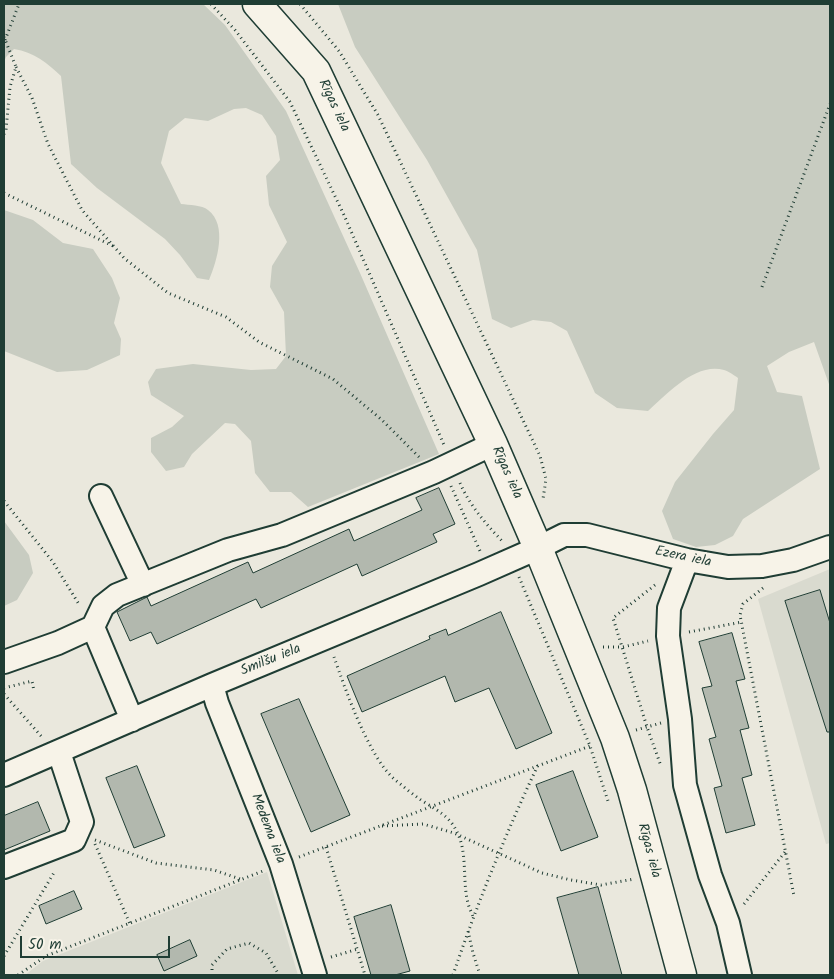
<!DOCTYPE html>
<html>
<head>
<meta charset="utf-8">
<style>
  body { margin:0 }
  #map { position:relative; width:834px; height:979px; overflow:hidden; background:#eae8dd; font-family:Kalam,sans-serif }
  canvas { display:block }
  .frame { position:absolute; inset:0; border:5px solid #1f3d34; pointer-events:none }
  .scale { position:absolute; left:20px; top:936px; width:150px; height:22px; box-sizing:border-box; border:2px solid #1f3d34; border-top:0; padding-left:6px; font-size:15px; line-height:18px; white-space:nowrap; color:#1f3d34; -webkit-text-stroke:4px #f7f3e8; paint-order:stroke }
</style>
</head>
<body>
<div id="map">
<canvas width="834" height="979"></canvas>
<div class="frame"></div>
<div class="scale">50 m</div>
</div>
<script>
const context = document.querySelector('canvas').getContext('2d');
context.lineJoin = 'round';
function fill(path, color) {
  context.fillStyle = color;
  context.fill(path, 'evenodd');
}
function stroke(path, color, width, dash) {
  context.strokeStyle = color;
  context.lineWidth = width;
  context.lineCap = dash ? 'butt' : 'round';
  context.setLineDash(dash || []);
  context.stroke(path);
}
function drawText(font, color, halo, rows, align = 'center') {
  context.font = font + ' Kalam,sans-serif';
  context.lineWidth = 4;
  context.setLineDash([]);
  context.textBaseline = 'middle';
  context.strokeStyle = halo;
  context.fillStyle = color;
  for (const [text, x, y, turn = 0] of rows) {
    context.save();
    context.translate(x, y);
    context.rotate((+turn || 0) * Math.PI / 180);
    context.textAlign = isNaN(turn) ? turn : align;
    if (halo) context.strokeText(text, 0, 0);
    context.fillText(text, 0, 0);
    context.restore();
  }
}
fill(new Path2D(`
  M830 569V843L826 844 758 599Z
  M267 872 298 975H25L43 961Z`), '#d9dacf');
fill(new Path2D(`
  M4 4H203L225 25 286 111 360 273 439 454 308 507 291 492H270L255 473 251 441 235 424 225 423 192 454 184 467 166 471 151 452V438L172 427 184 416 151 395 148 382 156 369 193 364 251 370 276 369 286 356 284 312 270 287 272 266 287 242 269 205 266 176 280 160 276 136 262 115 246 108 234 109 208 121 185 118 169 131 161 163 181 204C189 205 202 205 208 210 228 225 217 261 209 280L197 278 180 255 165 239 97 188 71 164 61 76C47 63 34 52 14 49L6 57 4 62Z
  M338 4H830V387L814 342 789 352 767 366 777 392 802 396 820 469 743 519 733 536 715 545 696 547 673 539 662 511 675 482 713 434 734 410 738 378C734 375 728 371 724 370 696 362 667 394 648 411L617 408 595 393 567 331 551 322 533 320 511 328 492 319 477 250 427 160 355 47Z
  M4 210 33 220 63 243 93 249 112 278 120 298 114 323 121 339 120 355 87 370 57 372 4 351Z
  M4 521 29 555 33 573 17 600 4 606Z`), '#c8ccc1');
const building = new Path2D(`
  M439 488 455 524 433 534 437 542 362 576 357 564 261 608 256 599 157 644 151 632 130 641 117 612 147 597 151 606 248 562 253 573 349 529 354 541 422 510 416 498Z
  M820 590 830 623V732H827L785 601Z
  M501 612 552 733 516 749 489 688 455 702 445 676 362 712 347 676 430 639 429 636 446 629 448 635Z
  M732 633 745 679 736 681 749 728 740 730 752 775 742 778 755 825 726 833 714 788 722 786 709 739 716 737 702 688 712 686 699 642Z
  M299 699 350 815 311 832 261 714Z
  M137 766 165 836 134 848 106 778Z
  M573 771 598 837 561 851 536 785Z
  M38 802 50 831 4 850V816Z
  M598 887 622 975H579L557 898Z
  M74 891 82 909 46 924 39 906Z
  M391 905 410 971 395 975H371L354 917Z
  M190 940 197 956 164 971 157 955Z`);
fill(building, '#b2b8ae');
stroke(building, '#1f3d34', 1);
const minor = new Path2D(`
  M101 496 143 585
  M687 560 669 608 668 636 680 719 685 785 710 875 728 923 740 975
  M93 627 132 720
  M4 662 58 643 93 627 103 606 117 595 228 550 282 535 434 472 493 444
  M212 685 217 703 281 864 315 975
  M4 775 212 685 479 574 538 548 564 535H587L687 560 728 567 762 566 793 560 830 547
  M4 867 74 840 82 822 59 752`);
const major = new Path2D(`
  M257 4 316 71 493 444 538 548 615 738 632 790 682 975`);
stroke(minor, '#1f3d34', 26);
stroke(major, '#1f3d34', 31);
stroke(new Path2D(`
  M211 4 235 30 290 102 344 215 444 445
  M300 4 339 51 378 115 540 456 546 479 543 499
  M4 37 16 67 10 87 6 130 4 134
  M5 40 19 4
  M16 67 32 98 48 144 82 210 124 258 168 293 226 317 259 342 333 379 382 420 419 457
  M4 193 113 246
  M762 287 830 104
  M460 483C470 506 486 524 503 542
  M451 486 480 551
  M4 501 53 562 80 606
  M519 577 590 746 609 804
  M655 585 613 618 647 727 661 766
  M763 588 743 604 740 615 794 896
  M689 632 742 622
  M603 647H623L648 641
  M334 657C346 691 368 755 394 779 403 786 412 794 421 800 435 809 450 816 457 832 468 853 462 881 468 903 469 908 472 913 473 917
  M4 688 32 681 34 691
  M4 694 42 737
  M636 730 661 723
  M382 826 423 824 454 833 542 873 571 880 601 885 634 879
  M95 840 156 863 214 870 240 879
  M95 844 130 924
  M326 847 365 975
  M299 857 590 746
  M744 904 785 852
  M468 931 473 953 480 975
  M4 956 55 871
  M331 957 358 949
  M18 975 46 956 263 871
  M212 975V965L227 949 249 943 266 953 279 975
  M453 975C477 904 506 833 538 765`), '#1f3d34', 3, [1, 4]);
stroke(minor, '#f7f3e8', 22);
stroke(major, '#f7f3e8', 28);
drawText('14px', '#1f3d34', '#f7f3e8', [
  ["Rīgas iela",333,106,65],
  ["Rīgas iela",506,473,66],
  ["Ezera iela",683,558,12],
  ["Smilšu iela",271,661,-22],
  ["Medema iela",267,829,69],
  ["Rīgas iela",648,851,75]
]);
</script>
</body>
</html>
